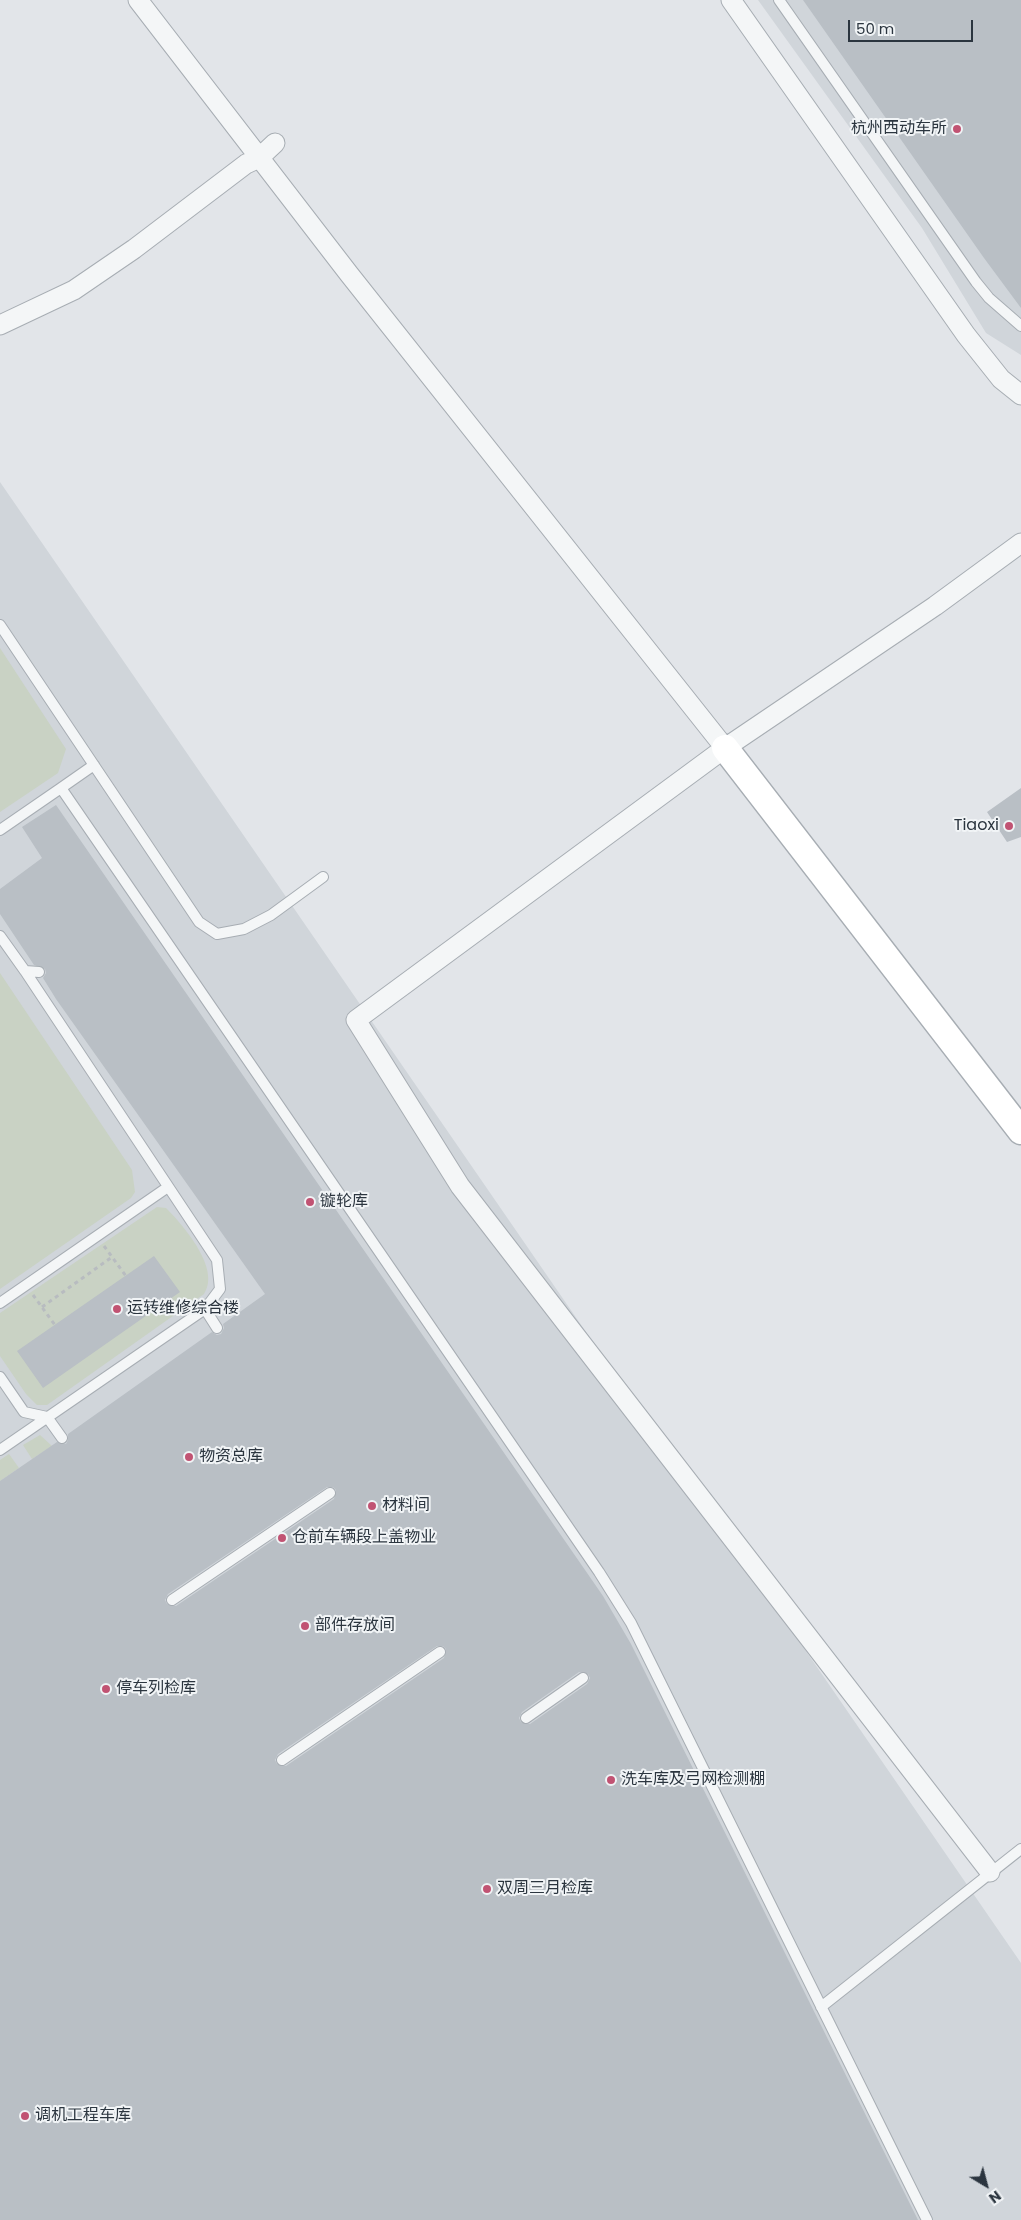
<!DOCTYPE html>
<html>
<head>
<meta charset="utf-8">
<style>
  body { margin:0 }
  #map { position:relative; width:1021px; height:2220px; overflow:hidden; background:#e2e5e9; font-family:Poppins,sans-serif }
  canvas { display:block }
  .north { position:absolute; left:961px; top:2160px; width:50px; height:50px; -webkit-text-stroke:4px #f1f4f6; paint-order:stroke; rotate:143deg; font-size:14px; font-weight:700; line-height:20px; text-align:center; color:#2b353f }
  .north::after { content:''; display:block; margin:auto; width:18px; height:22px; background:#2b353f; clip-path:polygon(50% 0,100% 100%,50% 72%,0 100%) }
  .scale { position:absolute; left:848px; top:20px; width:125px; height:22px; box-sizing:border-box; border:2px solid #2b353f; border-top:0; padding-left:6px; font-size:15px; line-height:18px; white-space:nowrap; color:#2b353f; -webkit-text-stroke:4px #f1f4f6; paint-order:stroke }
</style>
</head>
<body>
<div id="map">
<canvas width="1021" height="2220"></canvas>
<div class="north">N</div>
<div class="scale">50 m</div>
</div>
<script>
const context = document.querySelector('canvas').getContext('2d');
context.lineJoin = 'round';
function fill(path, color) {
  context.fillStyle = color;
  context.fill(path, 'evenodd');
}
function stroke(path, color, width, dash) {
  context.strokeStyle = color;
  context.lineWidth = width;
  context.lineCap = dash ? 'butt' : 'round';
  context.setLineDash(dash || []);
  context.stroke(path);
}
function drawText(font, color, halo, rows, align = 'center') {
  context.font = font + ' Poppins,"Noto Sans SC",sans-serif';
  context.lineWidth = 4;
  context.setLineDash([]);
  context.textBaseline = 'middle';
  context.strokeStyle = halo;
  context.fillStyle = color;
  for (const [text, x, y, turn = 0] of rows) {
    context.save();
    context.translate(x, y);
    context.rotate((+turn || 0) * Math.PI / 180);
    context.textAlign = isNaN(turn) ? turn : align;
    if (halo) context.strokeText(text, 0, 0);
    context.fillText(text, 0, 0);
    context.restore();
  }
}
fill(new Path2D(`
  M758 0H1021V355L986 333 922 228Z
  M0 482 1021 1963V2220H0Z`), '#d0d5da');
fill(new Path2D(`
  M0 648 66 749 58 773 0 812Z
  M0 973 132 1170 135 1192 131 1198 0 1289Z
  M157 1207 166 1208C184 1226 221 1269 204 1294L47 1405H37L26 1394 0 1356V1313Z
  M40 1435 52 1446 32 1459 23 1445Z
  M9 1454 19 1468 0 1481V1460Z`), '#c9d2c4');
fill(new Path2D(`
  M803 0H1021V308L984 258Z
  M1021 788V837L1007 842 987 812Z
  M56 805 603 1596 631 1644 918 2220H0V1481L57 1442 66 1444 68 1440V1434L212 1332 217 1335 221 1334 224 1328 223 1324 265 1294 56 999 43 978 46 973 45 969 34 965 0 914V889L42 858 22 827ZM327 1487H333L336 1490 334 1499 176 1606 167 1604 165 1600 168 1594ZM437 1646H443L446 1649 444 1658 286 1766 277 1764 275 1760 278 1754ZM579 1672 588 1674 590 1678 587 1684 530 1724 521 1722 519 1718 522 1712Z
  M154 1256 180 1292 43 1388 17 1351Z`), '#b9bfc5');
const lane = new Path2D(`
  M779 0 976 282 989 298 1021 326
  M0 625 199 922 217 934 244 929 271 915 323 877
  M61 788 94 765
  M0 830 61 788 599 1572 631 1623 927 2220
  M0 936 25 971 39 972
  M25 971 217 1260 220 1289 205 1309
  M0 1303 168 1187
  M0 1377 24 1412 47 1417 62 1438
  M0 1450 205 1309 217 1328
  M172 1600 330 1493
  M526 1718 583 1678
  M282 1760 440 1652
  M821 2007 1021 1849`);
const street = new Path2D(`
  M138 0 349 274 725 748
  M731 0 966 335 1001 379 1021 395
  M0 325 74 290 134 249 246 164 259 158 275 143
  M990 1872 460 1186 356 1020 725 748 935 606 1021 543`);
const secondary = new Path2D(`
  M725 748 1021 1131`);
stroke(lane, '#a7adb3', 12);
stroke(street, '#a7adb3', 21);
stroke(secondary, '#a7adb3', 29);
stroke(new Path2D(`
  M104 1246 126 1276
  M33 1295 55 1325
  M42 1307 112 1257`), '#b8bcc0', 3, [4, 4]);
stroke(lane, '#f4f6f7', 10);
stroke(street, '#f4f6f7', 19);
stroke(secondary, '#fff', 26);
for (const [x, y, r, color] of [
  [957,129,5,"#c15373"],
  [1009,826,5,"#c15373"],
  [310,1202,5,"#c15373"],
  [117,1309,5,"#c15373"],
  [189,1457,5,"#c15373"],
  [372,1506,5,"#c15373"],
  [282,1538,5,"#c15373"],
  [305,1626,5,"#c15373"],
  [106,1689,5,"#c15373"],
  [611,1780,5,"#c15373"],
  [487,1889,5,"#c15373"],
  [25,2116,5,"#c15373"]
]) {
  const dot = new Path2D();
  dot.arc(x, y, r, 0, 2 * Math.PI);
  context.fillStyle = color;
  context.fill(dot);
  stroke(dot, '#f1f4f6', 2);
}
drawText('16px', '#2b353f', '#f1f4f6', [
  ["杭州西动车所",947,129,"right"],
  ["Tiaoxi",999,826,"right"],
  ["镟轮库",320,1202],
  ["运转维修综合楼",127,1309],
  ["物资总库",199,1457],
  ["材料间",382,1506],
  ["仓前车辆段上盖物业",292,1538],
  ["部件存放间",315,1626],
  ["停车列检库",116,1689],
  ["洗车库及弓网检测棚",621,1780],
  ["双周三月检库",497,1889],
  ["调机工程车库",35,2116]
], 'left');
</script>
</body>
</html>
